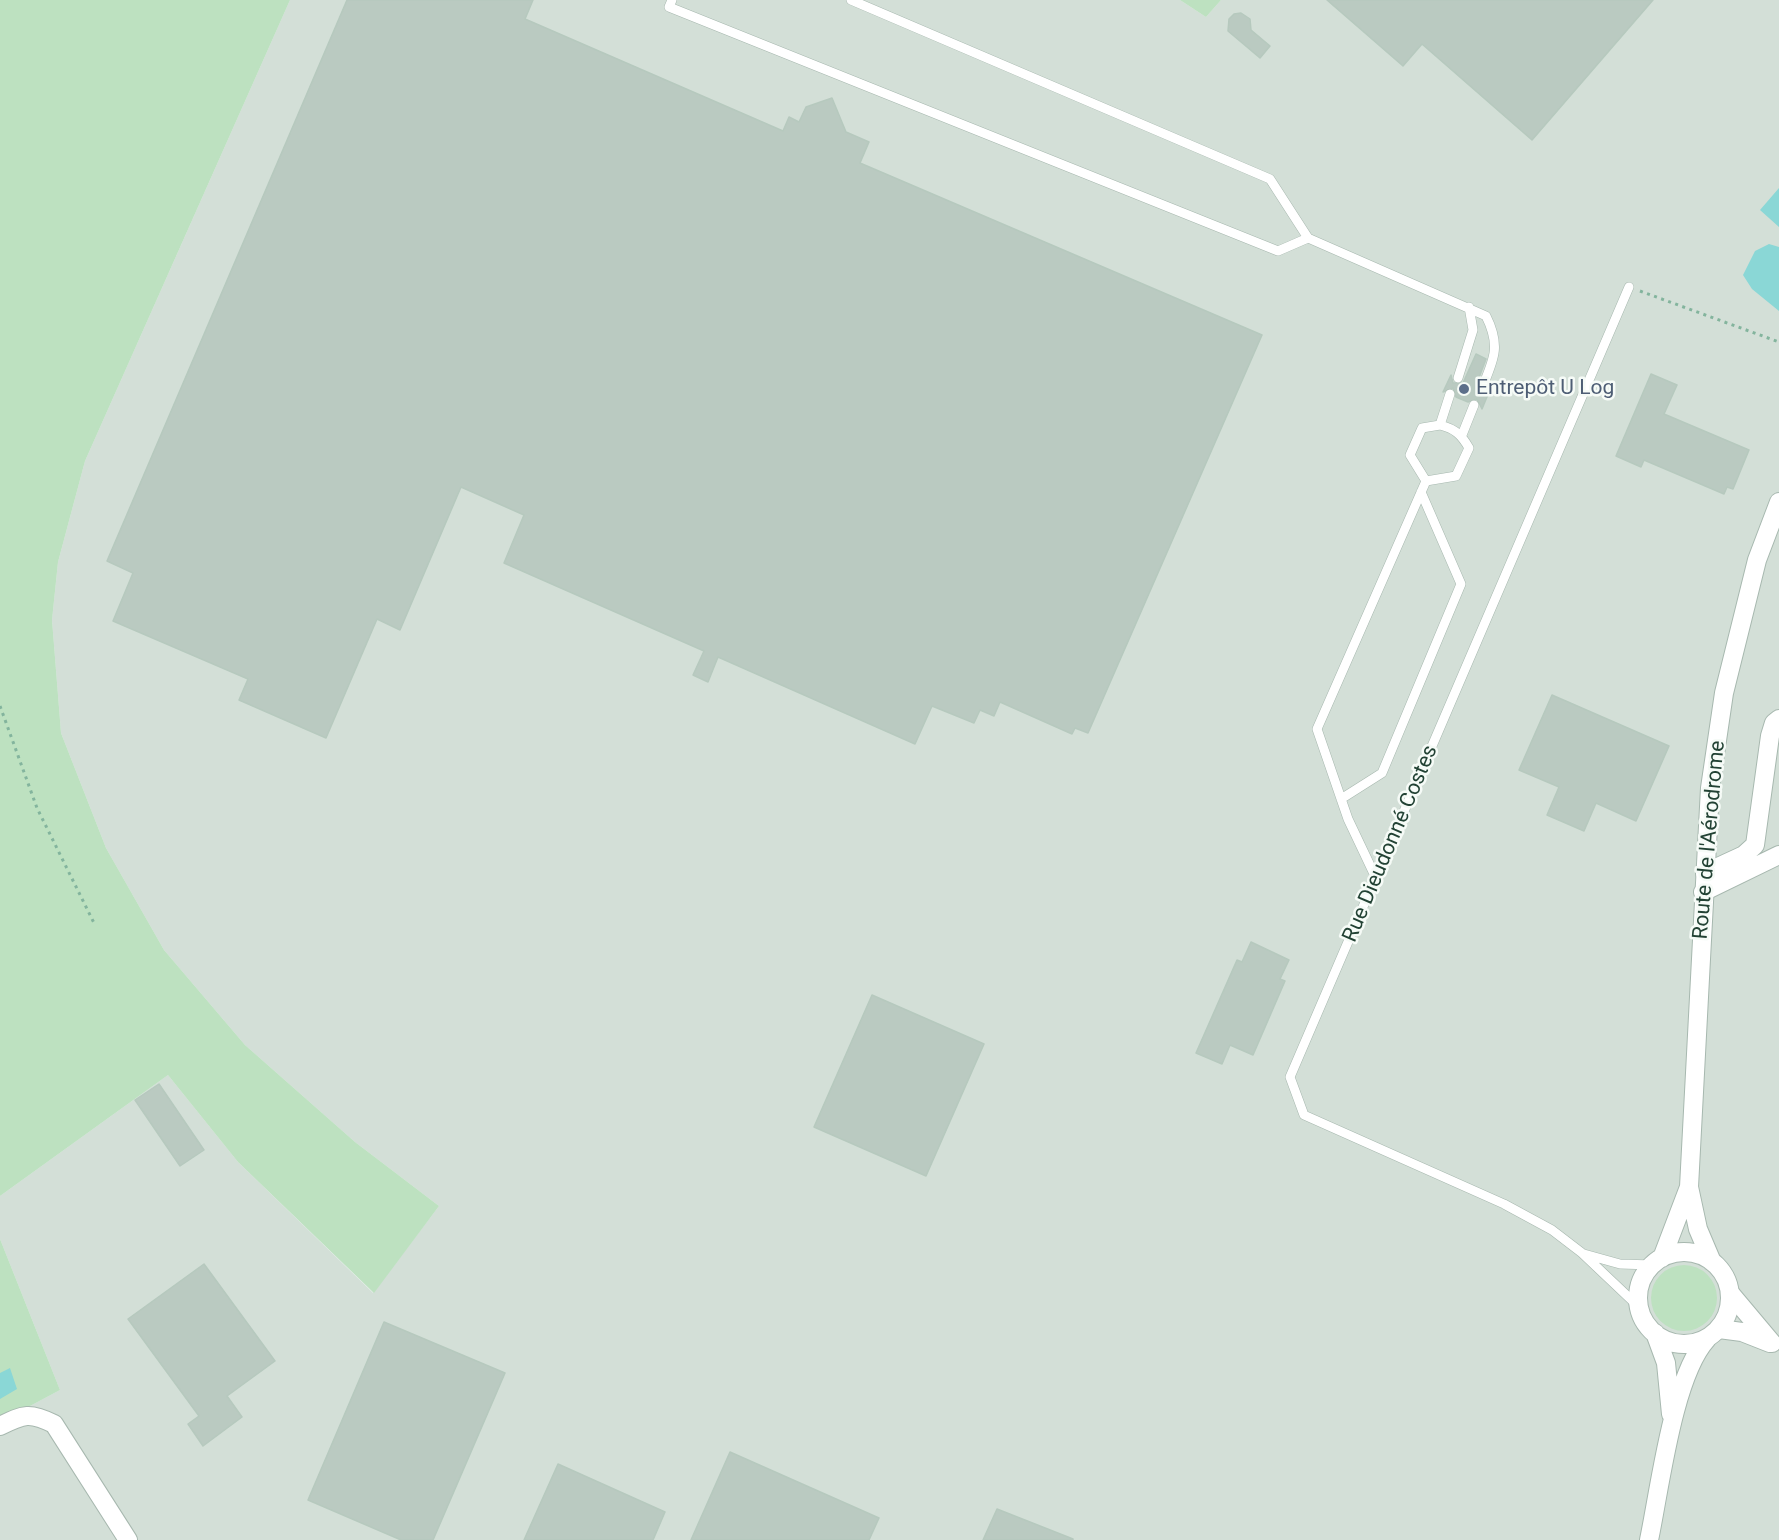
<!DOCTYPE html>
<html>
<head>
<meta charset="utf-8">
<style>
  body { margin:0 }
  canvas { display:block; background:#e5efe9 }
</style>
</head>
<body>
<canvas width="1779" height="1540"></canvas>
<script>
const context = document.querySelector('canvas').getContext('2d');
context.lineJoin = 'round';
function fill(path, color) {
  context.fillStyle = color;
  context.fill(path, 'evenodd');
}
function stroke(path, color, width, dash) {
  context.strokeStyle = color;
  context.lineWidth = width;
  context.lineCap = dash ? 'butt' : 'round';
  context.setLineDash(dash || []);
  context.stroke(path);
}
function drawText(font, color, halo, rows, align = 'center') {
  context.font = font + ' Roboto,sans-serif';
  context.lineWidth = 5;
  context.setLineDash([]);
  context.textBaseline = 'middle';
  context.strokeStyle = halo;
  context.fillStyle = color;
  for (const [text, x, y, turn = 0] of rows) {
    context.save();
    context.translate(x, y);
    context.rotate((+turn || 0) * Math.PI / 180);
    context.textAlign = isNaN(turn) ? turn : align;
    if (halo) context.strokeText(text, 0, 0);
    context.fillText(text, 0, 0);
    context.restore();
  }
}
fill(new Path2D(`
  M290 0H1180L1206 17 1221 0H1779V1540H0V1422L60 1390 0 1239V1196L168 1075 238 1162 373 1293 439 1206 355 1142 245 1045 164 950 106 848 61 733 52 620 58 562 85 461Z`), '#d3dfd7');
fill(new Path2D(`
  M0 0H290L85 461 58 562 52 620 61 733 106 848 164 950 245 1045 355 1142 439 1206 374 1293 238 1162 168 1075 0 1196Z
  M1180 0H1221L1206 17Z
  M0 1239 60 1390 0 1422Z
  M1651 1298a33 33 0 1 1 66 0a33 33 0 1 1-66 0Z`), '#bde1c0');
fill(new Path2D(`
  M1779 188V227L1760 210Z
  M1769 244 1779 247V311L1752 289 1743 275 1755 251Z
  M10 1368 17 1389 0 1399V1373Z`), '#8ad7d6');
const building = new Path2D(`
  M347 0H533L525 19 783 131 789 117 799 122 806 107 832 98 846 132 869 142 860 163 1262 335 1088 733 1075 728 1072 734 1000 702 994 716 980 710 974 723 932 706 915 744 718 657 708 682 693 675 704 651 504 563 524 515 461 487 400 630 377 619 326 738 239 700 248 679 113 621 133 573 107 561Z
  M1327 0H1653L1532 140 1422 44 1403 66Z
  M1241 13 1250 19 1251 30 1270 46 1260 58 1228 31 1229 19 1234 14Z
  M1476 354 1486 359 1475 388 1480 394 1489 392 1482 409 1477 399 1468 402 1456 397 1453 388 1443 392 1451 375 1453 383H1463Z
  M1651 374 1677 385 1664 414 1749 450 1733 489 1727 487 1724 494 1644 460 1641 467 1616 456Z
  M1552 695 1669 746 1636 821 1596 803 1584 831 1547 815 1559 787 1519 770Z
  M1251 942 1289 960 1280 979 1285 981 1253 1055 1230 1045 1222 1064 1196 1053 1237 960 1242 962Z
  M872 995 984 1044 926 1176 814 1127Z
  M159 1084 204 1150 180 1166 135 1100Z
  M204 1264 275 1361 227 1396 242 1417 203 1446 188 1424 199 1416 128 1319Z
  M384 1322 505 1373 433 1540H401L308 1500Z
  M730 1452 879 1518 869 1540H691Z
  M558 1464 665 1512 653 1540H524Z
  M997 1509 1073 1539V1540H983Z`);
fill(building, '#bacac1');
stroke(building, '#b6c9be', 1.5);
const service = new Path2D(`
  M672 0 669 7 1278 251 1308 238
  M851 0 1270 179 1308 238 1486 316C1501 346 1494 359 1482 388
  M1629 287 1290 1077 1304 1115 1504 1204 1552 1230 1582 1253 1639 1307
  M1458 378 1473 330 1469 307
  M1440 425C1455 429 1461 434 1469 448L1456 476 1426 481 1410 455 1422 428Z
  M1440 425 1450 394
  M1462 435 1474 405
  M1341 799 1382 773 1461 584 1421 492
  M1376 878 1348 819 1317 729 1426 481
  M1584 1254 1620 1264 1653 1265`);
const minor = new Path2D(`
  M1705 873 1744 855 1755 845 1770 736 1774 723 1779 719
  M1703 892 1779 855
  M1730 1293 1772 1343
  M1719 1329 1742 1332 1770 1343
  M0 1426C24 1414 30 1412 54 1424L128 1540`);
const tertiary = new Path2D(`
  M1638 1298a46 46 0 1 1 92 0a46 46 0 1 1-92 0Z
  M1662 1258 1689 1187
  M1712 1262 1698 1229 1689 1187 1710 788 1724 693 1757 560 1779 502
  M1655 1333 1666 1363 1671 1414
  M1649 1540C1660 1488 1673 1376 1707 1339`);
stroke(service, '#a7b8af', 10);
stroke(minor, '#a7b8af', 20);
stroke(tertiary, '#a7b8af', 20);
stroke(new Path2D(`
  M1640 291 1779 342
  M0 706 37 808 94 923`), '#83b49d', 3, [3, 4.5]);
stroke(service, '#fff', 9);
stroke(minor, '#fff', 18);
stroke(tertiary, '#fff', 18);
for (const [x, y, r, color] of [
  [1464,389,6,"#5c6f8a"]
]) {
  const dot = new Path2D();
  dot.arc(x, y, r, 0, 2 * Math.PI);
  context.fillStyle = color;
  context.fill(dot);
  stroke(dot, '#f6fbf7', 2);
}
drawText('21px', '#4e5e75', '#f6fbf7', [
  ["Entrepôt U Log",1476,389]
], 'left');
drawText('21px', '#224234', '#f6fbf7', [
  ["Route de l'Aérodrome",1710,840,-85],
  ["Rue Dieudonné Costes",1391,844,-67]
]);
</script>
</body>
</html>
